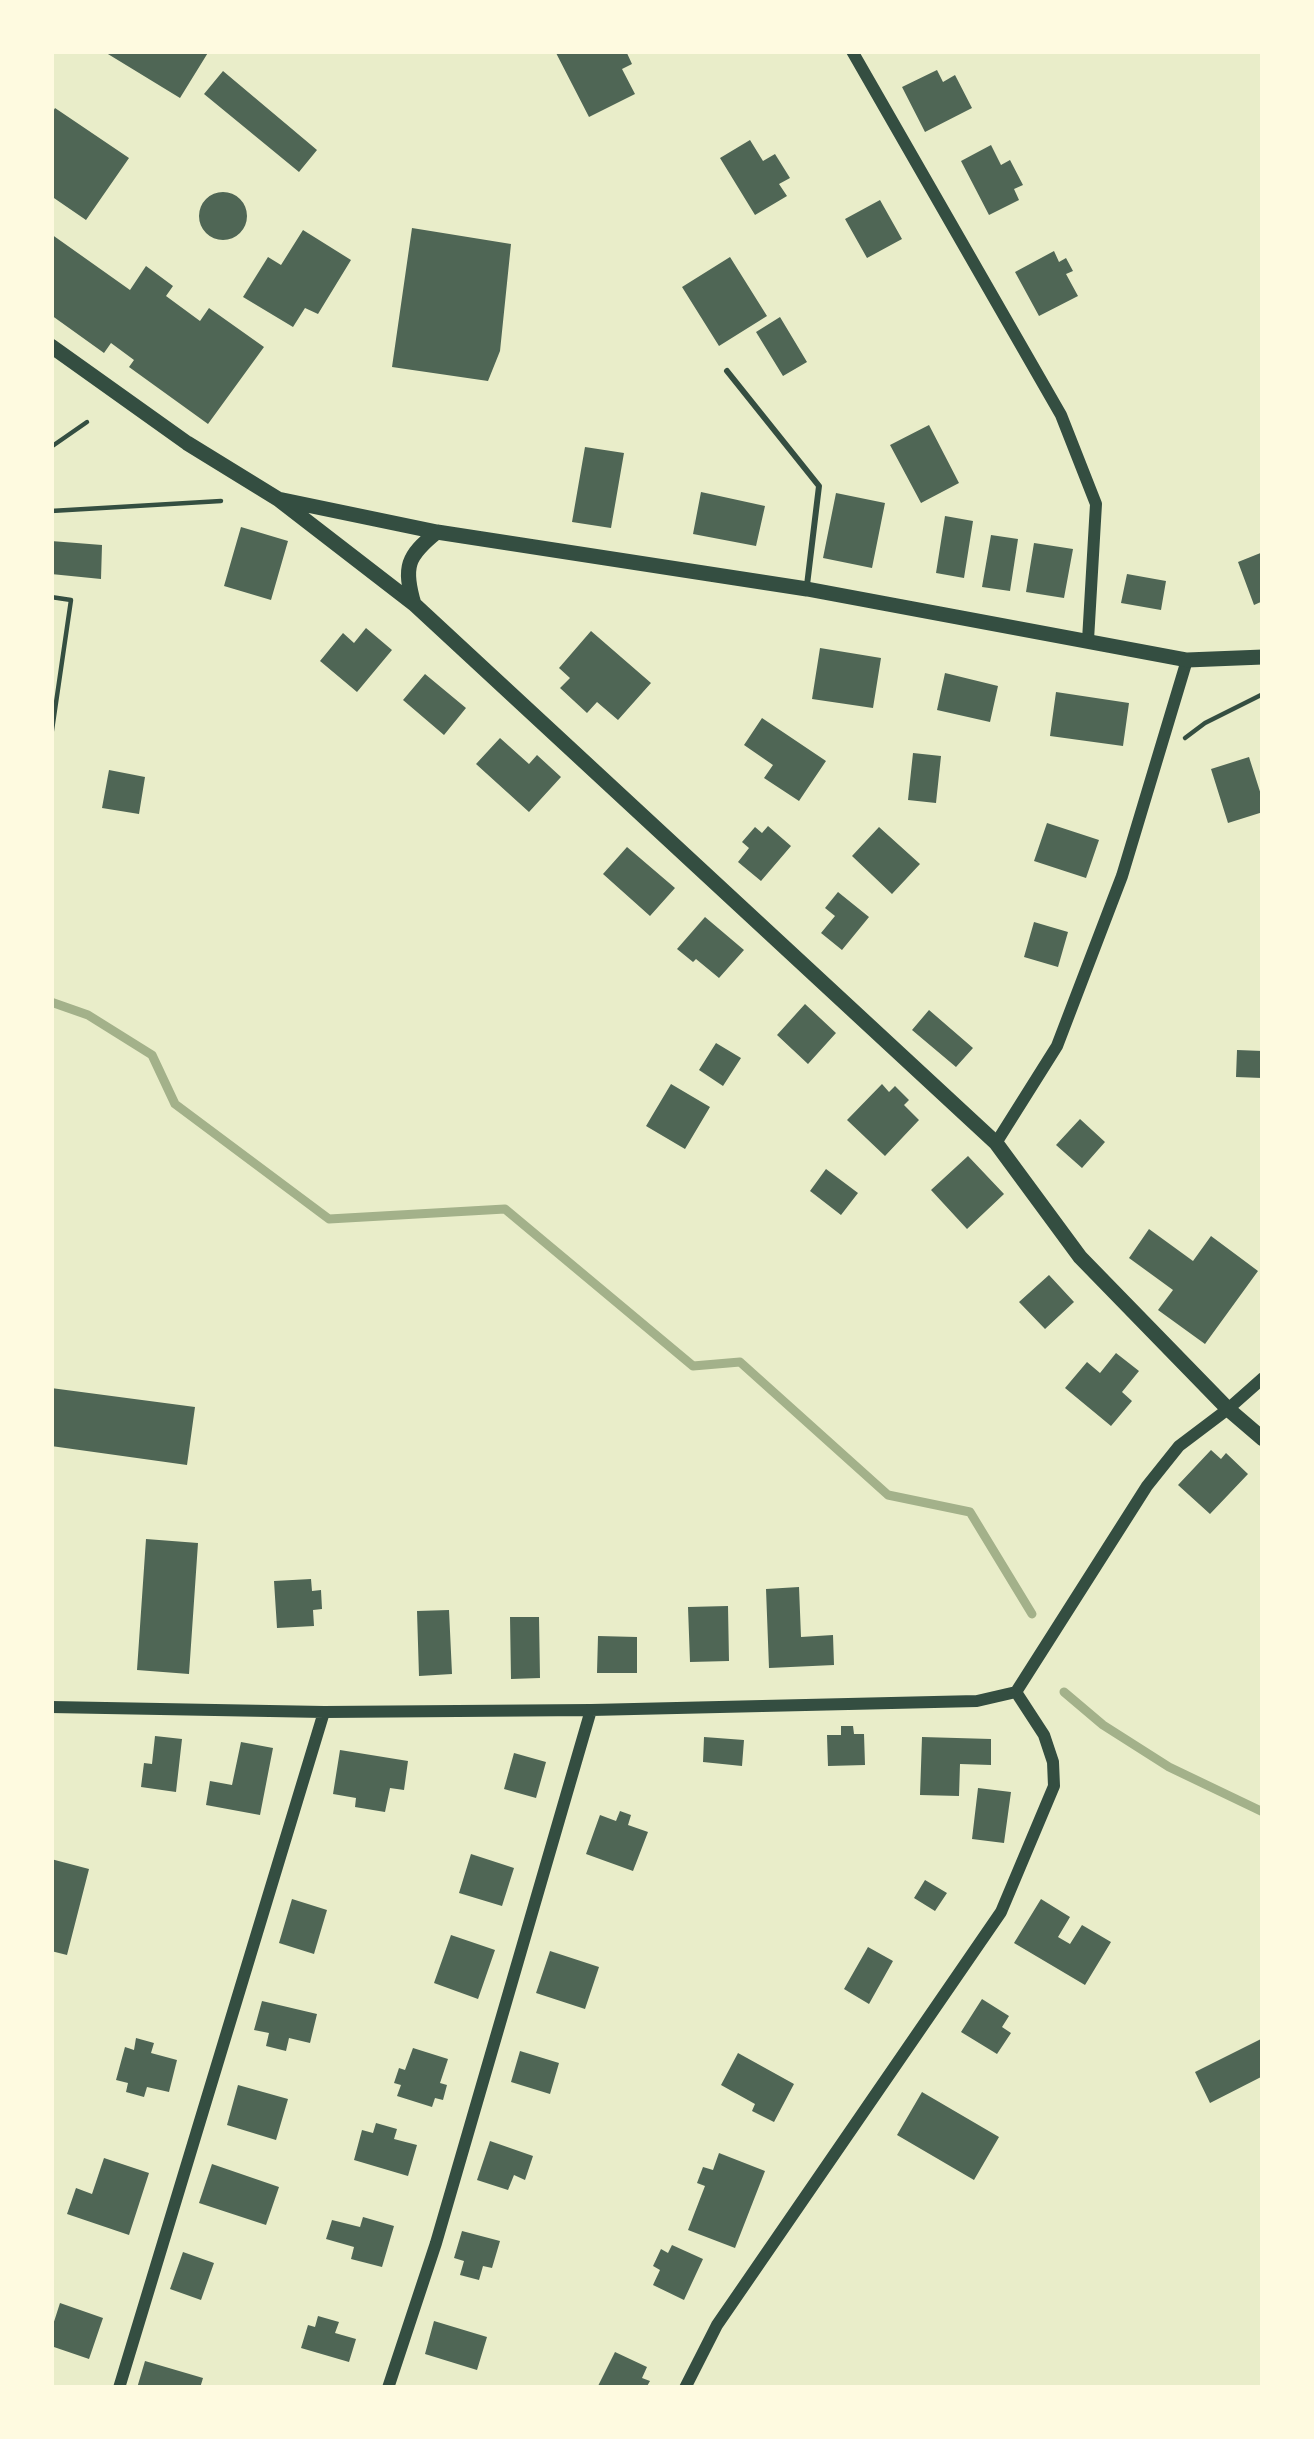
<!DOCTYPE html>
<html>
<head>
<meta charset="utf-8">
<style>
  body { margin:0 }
  #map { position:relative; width:1314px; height:2439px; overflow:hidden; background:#e9edc9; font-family:"DM Sans",sans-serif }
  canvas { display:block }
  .frame { position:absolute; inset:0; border:54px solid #fefae0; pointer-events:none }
</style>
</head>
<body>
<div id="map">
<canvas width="1314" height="2439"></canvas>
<div class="frame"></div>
</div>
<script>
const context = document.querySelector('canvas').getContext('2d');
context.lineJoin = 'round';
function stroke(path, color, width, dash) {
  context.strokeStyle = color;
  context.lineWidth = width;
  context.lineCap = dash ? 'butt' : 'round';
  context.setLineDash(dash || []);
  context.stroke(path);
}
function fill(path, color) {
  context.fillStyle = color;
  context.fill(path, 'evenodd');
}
stroke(new Path2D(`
  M51 1002 88 1015 152 1055 175 1104 329 1219 505 1209 693 1366 740 1362 888 1495 970 1512 1032 1614
  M1064 1692 1103 1725 1169 1767 1263 1812`), '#a3b18a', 9);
fill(new Path2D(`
  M103 51H209L180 98Z
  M555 51H626L632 64 622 69 635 94 589 117Z
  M937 70 943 82 955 75 972 108 925 132 902 87Z
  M223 71 317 150 299 172 204 94Z
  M55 108 129 158 86 220 51 196V115Z
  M750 140 763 161 775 154 790 178 779 184 787 196 755 215 720 158Z
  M991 145 1001 165 1010 160 1023 185 1014 189 1019 200 989 215 961 161Z
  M199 216a24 24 0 1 1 48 0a24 24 0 1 1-48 0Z
  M880 200 902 239 867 258 845 219Z
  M412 228 511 244 500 351 488 381 392 367Z
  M303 230 351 260 318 314 305 308 293 327 243 297 268 257 281 265Z
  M51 234 130 290 146 266 173 286 166 296 200 321 209 308 264 347 208 424 129 367 134 360 111 343 104 353 51 315Z
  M1054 251 1059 262 1066 258 1073 271 1066 274 1078 296 1039 316 1015 272Z
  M730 257 767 316 719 346 682 287Z
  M780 317 807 362 783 376 756 332Z
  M929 425 959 483 921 503 890 445Z
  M585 447 624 453 611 528 572 522Z
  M701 492 765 506 756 546 693 534Z
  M836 493 885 503 872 568 823 558Z
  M945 516 973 521 964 578 936 573Z
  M241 527 288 541 271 600 224 586Z
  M991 535 1018 539 1010 591 982 587Z
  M51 541 102 545 101 579 51 574Z
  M1034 543 1073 549 1064 598 1026 592Z
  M1263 552V601L1254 605 1238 562Z
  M1127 574 1166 581 1161 610 1121 603Z
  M366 628 392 650 357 692 320 661 343 633 354 643Z
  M591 631 651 683 618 720 597 702 587 713 560 688 570 678 559 668Z
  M820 648 881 658 873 708 812 699Z
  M945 673 998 686 990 722 937 710Z
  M425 674 466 708 444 735 403 700Z
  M1056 692 1129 703 1123 746 1050 736Z
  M762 718 826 761 799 801 764 778 773 765 744 745Z
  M500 738 529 764 537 755 561 777 529 812 476 764Z
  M913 753 941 756 936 803 908 800Z
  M1249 757 1263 801V812L1228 823 1211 769Z
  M109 770 145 777 139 814 102 808Z
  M1047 823 1099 840 1086 878 1034 861Z
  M768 826 791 846 761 881 738 862 749 848 742 842 755 827 762 833Z
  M879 827 920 864 892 894 852 856Z
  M627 847 675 888 650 916 603 874Z
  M838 892 869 917 842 950 821 933 835 916 825 908Z
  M705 917 744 950 719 978 696 959 693 962 677 949Z
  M1034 922 1068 932 1058 967 1024 957Z
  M805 1004 836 1033 808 1064 777 1035Z
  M929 1010 973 1048 956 1067 912 1030Z
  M716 1043 741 1058 723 1086 699 1070Z
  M1237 1050 1263 1051 1262 1078 1236 1077Z
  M671 1084 710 1107 685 1149 646 1126Z
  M882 1084 889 1092 895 1086 909 1100 904 1105 919 1120 885 1156 847 1120Z
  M1080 1119 1105 1142 1082 1168 1056 1145Z
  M968 1156 1004 1194 967 1229 931 1190Z
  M826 1169 858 1193 841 1215 810 1191Z
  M1149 1229 1193 1261 1211 1236 1258 1271 1205 1344 1158 1310 1173 1290 1129 1258Z
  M1049 1275 1074 1302 1045 1329 1019 1302Z
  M1116 1353 1139 1371 1122 1392 1132 1401 1111 1426 1065 1388 1087 1362 1100 1373Z
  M51 1388 195 1407 187 1465 51 1446Z
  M1211 1450 1221 1459 1226 1453 1248 1474 1210 1514 1178 1485Z
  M146 1539 198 1543 189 1674 137 1670Z
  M311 1579 312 1591 321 1590 322 1609 313 1610 314 1626 277 1628 274 1581Z
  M799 1587 801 1637 833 1635 834 1665 769 1668 766 1589Z
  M728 1606 729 1661 690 1662 688 1607Z
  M449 1610 452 1674 419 1676 417 1611Z
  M510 1617H539L540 1678 511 1679Z
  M598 1636 637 1637V1673H597Z
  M841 1726H853L854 1734H864L865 1765 828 1766 827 1735H841Z
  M155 1736 182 1739 176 1792 141 1787 144 1763 152 1764Z
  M704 1737 744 1740 742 1766 703 1762Z
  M922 1737 991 1739V1765L960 1764 959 1796 920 1795Z
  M241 1742 273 1748 260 1815 206 1805 210 1781 232 1785Z
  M340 1750 408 1761 404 1790 390 1788 385 1812 355 1807 356 1798 333 1794Z
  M514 1753 546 1762 536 1798 504 1789Z
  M978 1788 1011 1792 1004 1843 972 1839Z
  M620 1811 631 1815 628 1825 648 1832 633 1871 586 1854 600 1815 616 1821Z
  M471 1854 514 1868 502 1906 459 1893Z
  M51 1859 89 1869 67 1955 51 1951Z
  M925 1880 947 1893 935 1911 914 1898Z
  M292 1899 327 1910 314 1954 279 1943Z
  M1041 1899 1070 1917 1058 1937 1070 1944 1082 1925 1111 1942 1085 1985 1014 1943Z
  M451 1935 495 1950 478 1999 434 1983Z
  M868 1947 893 1961 869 2004 844 1989Z
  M550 1951 599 1967 585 2009 536 1993Z
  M982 1999 1009 2016 1002 2027 1011 2033 997 2054 961 2032Z
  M262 2001 317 2014 310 2043 289 2038 286 2051 266 2046 269 2033 254 2030Z
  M136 2038 154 2043 151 2053 177 2060 169 2092 147 2087 144 2097 126 2092 128 2083 116 2080 125 2047 134 2050Z
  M1263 2038V2076L1210 2103 1195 2072Z
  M413 2048 448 2059 440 2083 447 2085 443 2100 435 2098 432 2107 397 2096 401 2085 394 2083 399 2068 405 2070Z
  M520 2051 559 2063 550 2094 511 2082Z
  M738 2053 794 2084 774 2122 752 2111 755 2104 721 2085Z
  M238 2085 288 2099 276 2140 227 2125Z
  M922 2092 999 2137 974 2180 897 2135Z
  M376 2123 397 2129 394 2139 417 2145 408 2176 354 2160 362 2130 373 2133Z
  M490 2141 533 2156 525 2180 514 2175 508 2190 477 2180Z
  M719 2153 765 2171 735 2248 688 2230 705 2186 697 2183 703 2167 713 2170Z
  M104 2158 149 2173 129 2235 67 2214 76 2188 92 2194Z
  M212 2164 279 2187 266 2225 199 2203Z
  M363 2217 394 2226 382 2267 351 2259 354 2247 326 2239 332 2220 360 2227Z
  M462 2231 500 2241 492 2268 483 2266 479 2280 460 2275 464 2261 454 2258Z
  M672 2245 703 2259 684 2300 653 2285 660 2270 653 2266 661 2249 668 2253Z
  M183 2252 214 2263 201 2300 170 2289Z
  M60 2303 103 2318 89 2359 51 2346V2331Z
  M318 2316 339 2322 335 2333 356 2339 349 2362 301 2348 308 2325 315 2327Z
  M434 2321 487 2337 477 2370 425 2354Z
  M615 2352 647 2367 642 2378 650 2381 646 2388H597Z
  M145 2361 203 2378 200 2388H137Z`), '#4f6655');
stroke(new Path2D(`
  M51 447 87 422
  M51 511 221 501
  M51 597 71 600 51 737
  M1185 738 1205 723 1263 694`), '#344e41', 4.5);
stroke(new Path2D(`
  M727 371 819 486 807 585`), '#344e41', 6);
stroke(new Path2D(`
  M852 51 1061 415 1096 504 1088 640
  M996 1143 1057 1046 1122 876 1187 660
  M51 1707 324 1712 591 1710 977 1701 1016 1692 1147 1486 1179 1446 1228 1409 1263 1378
  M119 2388 324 1712
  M388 2388 436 2243 591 1710
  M685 2388 717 2325 1001 1912 1054 1786 1053 1762 1044 1735 1016 1692`), '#344e41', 12);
stroke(new Path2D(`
  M51 346 187 443 278 499 437 532 807 589 1187 660 1263 657
  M278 499 414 604 996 1143 1080 1257 1228 1409 1263 1439
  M414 604C403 567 407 556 437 532`), '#344e41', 15);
</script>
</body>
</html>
